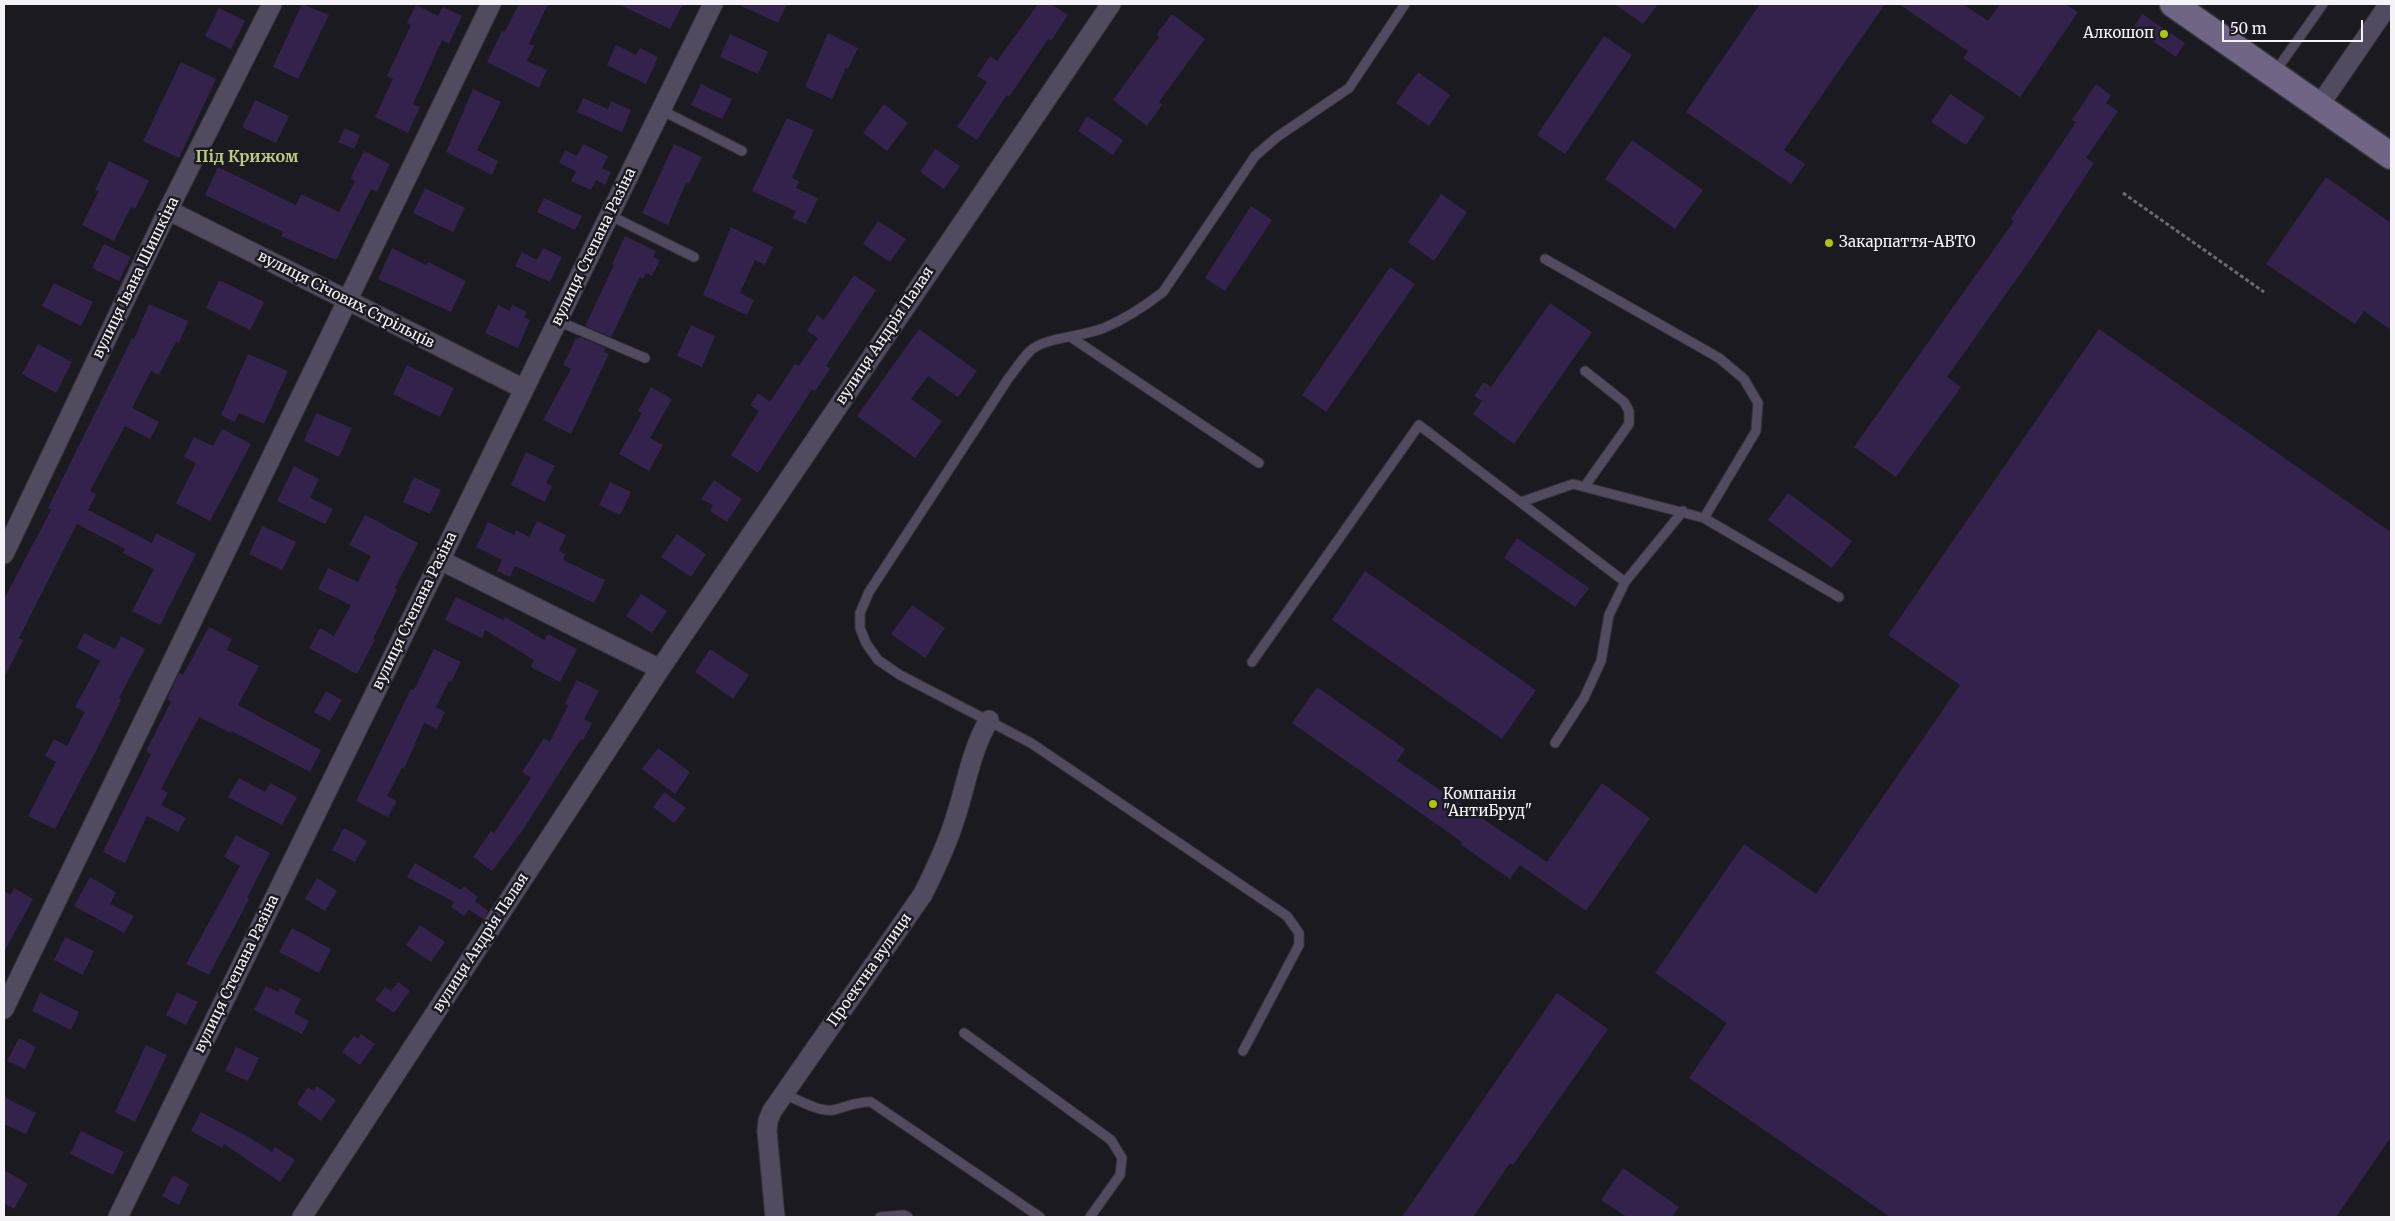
<!DOCTYPE html>
<html>
<head>
<meta charset="utf-8">
<style>
  body { margin:0 }
  #map { position:relative; width:2395px; height:1221px; overflow:hidden; background:#1c1a21; font-family:Merriweather,serif }
  canvas { display:block }
  .frame { position:absolute; inset:0; border:5px solid #f5f3f8; pointer-events:none }
  .scale { position:absolute; left:2222px; top:20px; width:141px; height:22px; box-sizing:border-box; border:2px solid #f5f3f8; border-top:0; padding-left:6px; font-size:15px; line-height:18px; white-space:nowrap; color:#f5f3f8; -webkit-text-stroke:4px #1c1a21; paint-order:stroke }
</style>
</head>
<body>
<div id="map">
<canvas width="2395" height="1221"></canvas>
<div class="frame"></div>
<div class="scale">50 m</div>
</div>
<script>
const context = document.querySelector('canvas').getContext('2d');
context.lineJoin = 'round';
function fill(path, color) {
  context.fillStyle = color;
  context.fill(path, 'evenodd');
}
function stroke(path, color, width, dash) {
  context.strokeStyle = color;
  context.lineWidth = width;
  context.lineCap = dash ? 'butt' : 'round';
  context.setLineDash(dash || []);
  context.stroke(path);
}
function drawText(font, color, halo, rows, align = 'center') {
  context.font = font + ' Merriweather,serif';
  context.lineWidth = 5;
  context.setLineDash([]);
  context.textBaseline = 'middle';
  context.strokeStyle = halo;
  context.fillStyle = color;
  for (const [text, x, y, turn = 0] of rows) {
    context.save();
    context.translate(x, y);
    context.rotate((+turn || 0) * Math.PI / 180);
    context.textAlign = isNaN(turn) ? turn : align;
    if (halo) context.strokeText(text, 0, 0);
    context.fillText(text, 0, 0);
    context.restore();
  }
}
fill(new Path2D(`
  M302 4 329 15 298 79 273 67Z
  M519 4H548L529 44 534 46 527 61 547 70 539 88 487 62 502 31 505 32Z
  M618 4H683L670 29Z
  M737 4H787L778 23Z
  M1038 4H1051L1068 15 1051 41 1048 39 1009 97 1007 95 977 140 957 127 987 82 977 76 990 56 997 61Z
  M1615 4H1658L1643 24Z
  M1760 4H1885L1784 150 1805 164 1791 184 1686 112Z
  M1899 4H1963L1988 21 2000 4H2065L2078 12 2020 97 1963 58 1968 51Z
  M416 5 438 16 443 7 462 16 449 44 442 40 413 104 420 107 408 133 375 117 393 79 387 76 411 25 407 23Z
  M219 8 245 21 231 49 205 36Z
  M1172 14 1205 39 1159 102 1162 105 1147 126 1113 100 1159 37 1156 35Z
  M2142 14 2185 43 2176 57 2133 28Z
  M828 33 858 48 848 69 846 68 832 99 805 87Z
  M730 34 768 52 758 74 720 57Z
  M1604 36 1632 55 1565 154 1537 135Z
  M616 45 636 55 640 48 658 57 646 84 607 65Z
  M181 62 216 79 179 158 143 141Z
  M1418 72 1450 95 1429 126 1396 103Z
  M701 84 732 99 722 119 691 105Z
  M2096 84 2111 95 2106 103 2118 111 2086 158 2094 163 2035 253 1947 377 1961 387 1896 477 1854 447 2014 221 2011 219 2076 122 2072 120Z
  M473 89 501 102 477 150 498 161 492 175 446 152Z
  M1950 94 1985 117 1966 145 1931 122Z
  M583 98 608 109 611 101 631 110 622 132 577 112Z
  M255 100 289 116 276 143 242 127Z
  M884 104 908 123 887 151 863 133Z
  M1087 116 1123 140 1113 155 1078 131Z
  M787 118 814 130 792 178 799 181 796 188 818 198 806 224 792 218 796 211 752 191Z
  M345 128 360 135 354 149 338 142Z
  M1632 140 1703 190 1675 229 1605 179Z
  M583 144 608 156 602 168 611 172 605 185 596 180 591 190 571 181 576 171 559 163 565 150 577 156Z
  M674 144 702 157 689 184 686 183 668 225 642 213Z
  M935 149 960 166 944 189 920 172Z
  M364 151 390 164 377 192 371 189 336 260 281 236 283 232 205 195 218 167 296 205 301 194 339 212 355 181 350 179Z
  M109 161 149 181 135 209 131 207 114 241 82 225 99 191 95 190Z
  M2326 177 2391 223V330L2364 311 2355 324 2266 264Z
  M425 188 465 208 453 232 413 213Z
  M1441 194 1467 212 1434 261 1408 242Z
  M544 198 582 216 575 230 537 212Z
  M1251 206 1272 220 1225 291 1205 278Z
  M878 221 906 239 890 262 863 244Z
  M731 227 773 247 765 265 755 260 740 293 754 300 747 315 703 295Z
  M625 236 656 251 653 257 660 260 652 276 646 273 643 279 640 277 611 337 585 326 614 265 612 264Z
  M104 244 131 257 119 281 92 268Z
  M392 248 426 265 428 262 466 281 451 312 378 279Z
  M543 248 562 257 550 282 515 266 522 252 537 260Z
  M1390 267 1415 284 1326 412 1302 395Z
  M854 275 876 290 826 366 830 369 815 391 812 389 758 473 731 455 759 411 750 405 758 393 770 402 795 364 799 366 818 338 807 331 817 315 824 320Z
  M219 280 264 302 250 330 206 308Z
  M54 283 93 302 81 326 42 306Z
  M1550 303 1592 332 1514 444 1473 414 1482 401 1474 396 1484 382 1491 387Z
  M149 304 188 321 179 343 176 342 159 375 151 371 132 408 159 422 150 439 125 426 90 491 96 494 88 510 152 543 156 533 196 554 160 625 132 611 154 569 123 553 125 549 77 524 19 638 23 640 4 678V599L51 510 48 508 132 338 134 339Z
  M498 305 510 311 512 305 527 312 524 317 530 320 518 348 485 333Z
  M691 325 715 336 702 367 677 356Z
  M919 329 977 371 958 397 928 376 911 399 942 421 915 458 857 416Z
  M2099 329 2391 532V1137L2336 1217H1890L1689 1078 1727 1023 1655 973 1744 844 1816 894 1960 685 1888 635Z
  M580 337 606 348 604 352 609 354 571 434 543 420 571 369 563 365 576 338 578 339Z
  M38 344 72 362 56 393 22 374Z
  M248 354 288 371 264 424 239 413 235 422 221 415Z
  M407 365 454 388 440 417 393 394Z
  M651 387 672 399 650 438 663 445 649 471 619 454 642 413 638 411Z
  M316 413 352 428 339 457 304 441Z
  M222 429 251 444 210 521 176 503 196 463 184 457 194 437 213 446Z
  M526 452 555 466 546 483 552 486 545 502 511 485Z
  M294 466 319 479 310 498 333 509 325 524 277 501Z
  M414 477 441 490 430 514 403 502Z
  M714 480 742 499 727 522 710 511 713 505 701 499Z
  M610 482 631 492 620 515 599 505Z
  M1788 493 1852 541 1832 568 1768 520Z
  M365 515 418 543 395 588 397 590 373 639 375 640 357 674 309 648 320 628 334 636 351 605 318 589 328 568 358 582 371 556 349 545Z
  M537 521 566 535 559 551 565 554 563 560 605 580 594 603 515 566 510 577 497 571 502 560 476 547 488 522 514 535 516 530 529 537Z
  M262 526 296 542 282 570 249 554Z
  M677 534 706 554 691 577 661 557Z
  M1517 538 1589 588 1575 607 1504 558Z
  M1365 571 1536 690 1502 739 1332 620Z
  M641 594 667 611 652 633 626 616Z
  M456 597 503 620 505 617 544 640 548 634 577 649 560 682 531 667 534 660 485 630 482 638 445 620Z
  M912 605 945 628 925 658 891 634Z
  M209 627 232 639 227 650 259 666 238 705 321 750 310 772 232 731 231 733 199 717 161 789 168 793 161 805 186 818 178 832 147 816 125 863 103 852 151 754 146 751 171 702 167 699 179 673 183 675Z
  M84 633 115 649 121 636 145 649 119 698 121 700 98 747 55 829 28 816 56 762 45 756 54 739 67 746 85 712 75 707 100 661 77 648Z
  M434 649 461 662 451 682 449 681 436 707 445 712 437 729 424 723 404 769 402 768 387 796 397 801 388 817 356 801 411 689 414 690Z
  M710 649 749 675 733 699 695 672Z
  M577 680 599 691 584 719 592 723 583 740 581 739 522 831 492 871 473 857 491 831 494 833 531 778 522 772 544 738 550 742 568 706 565 704Z
  M1317 687 1405 749 1397 761 1547 862 1602 783 1650 818 1586 911 1520 865 1510 879 1460 844 1462 842 1292 723Z
  M326 691 342 700 330 721 314 712Z
  M658 748 690 772 675 794 642 769Z
  M239 778 265 792 270 783 297 797 282 825 228 797Z
  M664 792 686 808 674 823 653 807Z
  M344 828 367 841 355 862 332 850Z
  M236 835 270 853 247 898 249 899 209 975 186 964 240 866 224 857Z
  M415 863 461 890 464 886 478 897 475 901 488 911 484 919 469 910 464 916 451 907 454 902 407 877Z
  M90 877 116 892 110 904 134 916 124 933 74 906Z
  M317 878 337 891 325 911 305 899Z
  M14 888 33 899 4 952V891L11 895Z
  M420 925 445 942 431 962 406 945Z
  M292 928 331 949 319 973 279 952Z
  M65 937 94 951 83 975 54 960Z
  M398 982 410 991 394 1013 375 1000 385 987 391 991Z
  M266 986 278 992 280 988 301 999 294 1013 309 1021 302 1034 254 1010Z
  M177 992 198 1002 186 1025 166 1015Z
  M40 993 79 1012 71 1030 32 1011Z
  M1557 993 1608 1029 1513 1165 1510 1163 1473 1217H1402Z
  M361 1034 375 1044 360 1065 342 1052 354 1036 358 1039Z
  M19 1038 36 1047 25 1069 7 1061Z
  M146 1045 167 1055 135 1122 115 1112Z
  M236 1047 259 1058 248 1081 225 1071Z
  M317 1086 336 1100 321 1121 297 1104 308 1087 314 1091Z
  M4 1097 36 1113 26 1134 4 1124Z
  M201 1112 250 1138 272 1152 275 1147 295 1160 280 1182 224 1144 222 1148 191 1131Z
  M81 1131 124 1152 113 1175 70 1154Z
  M1623 1168 1679 1207 1672 1217H1627L1601 1200Z
  M4 1170 28 1184 14 1209 4 1203Z
  M173 1175 189 1184 179 1205 162 1196Z`), '#33224c');
const lane = new Path2D(`
  M2275 72 2323 4
  M661 110 742 151
  M609 215 694 257
  M1545 259 1719 358 1744 379 1758 403 1756 431 1704 518
  M558 321 645 358
  M1072 338 1259 463
  M1585 371 1624 402 1629 411V424L1585 486
  M1521 502 1573 484 1704 518 1839 597
  M1252 662 1419 425 1625 582
  M1555 743 1584 698 1601 661 1609 615 1625 582 1683 511
  M964 1033 1111 1140 1122 1158 1120 1175 1090 1217
  M1243 1051 1299 945V933L1287 916 1031 743 900 675 878 660 866 643 860 628V613L869 592 1008 379C1015 370 1022 359 1030 351 1045 337 1082 337 1104 328 1125 319 1145 306 1163 292L1255 156 1277 137 1349 88 1405 4
  M784 1094C797 1099 818 1112 833 1110 847 1107 857 1101 871 1102L1040 1217
  M880 1217 904 1215 908 1217`);
const street = new Path2D(`
  M2319 106 2389 4
  M168 210 524 389
  M4 554 168 210 272 4
  M440 560 660 669
  M4 1009 491 4
  M118 1217 713 4
  M302 1217 660 669 1111 4
  M775 1217 767 1131 768 1121 772 1111 923 894C935 870 947 845 955 819 966 786 971 750 989 720`);
const secondary = new Path2D(`
  M2173 4 2391 156`);
stroke(lane, '#36343b', 11);
stroke(street, '#36343b', 21);
stroke(secondary, '#36343b', 29);
stroke(new Path2D(`
  M2123 193 2264 292`), '#6c6a71', 3, [4, 2.5]);
stroke(lane, '#524b5f', 9);
stroke(street, '#524b5f', 19);
stroke(secondary, '#706585', 26);
for (const [x, y, r, color] of [
  [2164,34,5,"#aec509"],
  [1829,243,5,"#aec509"],
  [1433,804,5,"#aec509"]
]) {
  const dot = new Path2D();
  dot.arc(x, y, r, 0, 2 * Math.PI);
  context.fillStyle = color;
  context.fill(dot);
  stroke(dot, '#1c1a21', 2);
}
drawText('15px', '#f5f3f8', '#1c1a21', [
  ["Алкошоп",2154,34,"right"],
  ["Закарпаття-АВТО",1839,243],
  ["Компанія",1443,795],
  ["\"АнтиБруд\"",1443,812]
], 'left');
drawText('15px', '#f5f3f8', '#1c1a21', [
  ["вулиця Степана Разіна",594,247,-64],
  ["вулиця Івана Шишкіна",136,278,-64],
  ["вулиця Січових Стрільців",346,300,27],
  ["вулиця Андрія Палая",885,336,-56],
  ["вулиця Степана Разіна",415,611,-64],
  ["вулиця Андрія Палая",481,943,-57],
  ["Проектна вулиця",870,970,-55],
  ["вулиця Степана Разіна",237,974,-64]
]);
drawText('bold 16px', '#bccb80', '#1c1a21', [
  ["Під Крижом",247,157]
]);
</script>
</body>
</html>
